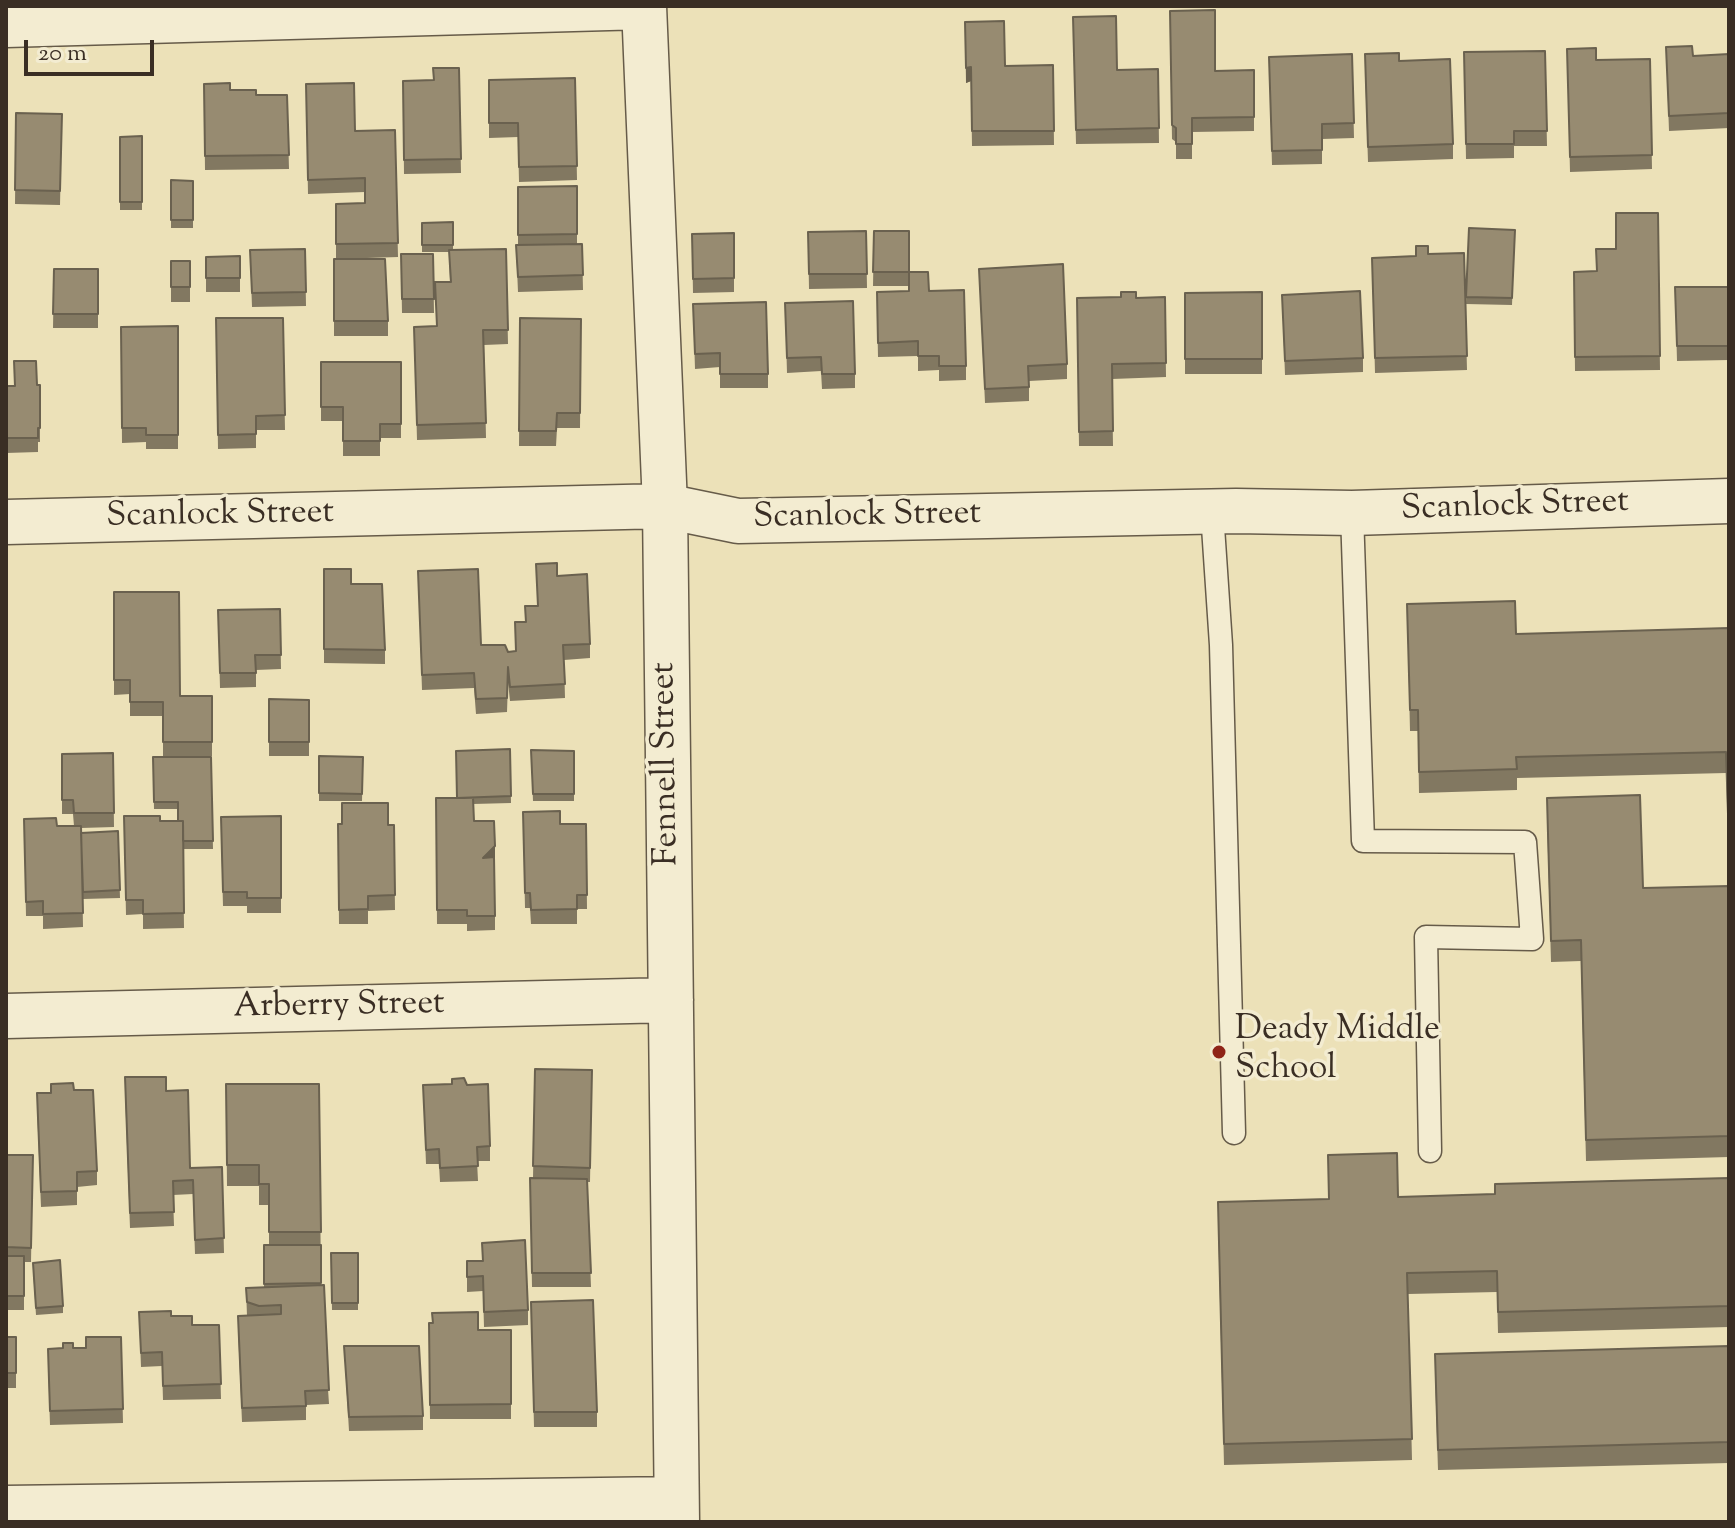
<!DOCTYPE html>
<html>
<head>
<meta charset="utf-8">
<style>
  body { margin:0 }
  #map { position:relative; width:1735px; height:1528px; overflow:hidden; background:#ece1b8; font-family:"Sorts Mill Goudy",serif }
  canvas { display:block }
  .frame { position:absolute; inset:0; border:8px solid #3a2e24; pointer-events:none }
  .scale { position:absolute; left:24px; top:40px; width:130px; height:36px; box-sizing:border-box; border:4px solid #3a2e24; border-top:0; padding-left:10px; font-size:24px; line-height:28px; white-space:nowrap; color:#3a2e24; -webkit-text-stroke:6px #f3ecd1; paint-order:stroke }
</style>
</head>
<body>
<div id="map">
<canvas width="1735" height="1528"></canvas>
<div class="frame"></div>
<div class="scale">20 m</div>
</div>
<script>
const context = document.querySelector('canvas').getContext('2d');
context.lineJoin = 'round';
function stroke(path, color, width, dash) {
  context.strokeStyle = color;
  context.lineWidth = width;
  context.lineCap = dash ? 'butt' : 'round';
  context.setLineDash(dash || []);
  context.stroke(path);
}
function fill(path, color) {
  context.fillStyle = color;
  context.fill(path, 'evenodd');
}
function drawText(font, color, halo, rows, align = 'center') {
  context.font = font + ' "Sorts Mill Goudy",serif';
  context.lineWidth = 7;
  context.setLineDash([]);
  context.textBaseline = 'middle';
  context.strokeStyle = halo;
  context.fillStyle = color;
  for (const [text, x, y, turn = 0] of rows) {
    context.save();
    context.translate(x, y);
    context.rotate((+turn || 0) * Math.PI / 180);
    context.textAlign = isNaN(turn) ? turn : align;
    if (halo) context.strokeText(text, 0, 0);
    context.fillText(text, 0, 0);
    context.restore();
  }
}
const service = new Path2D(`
  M1212 512 1221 645 1234 1133
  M1352 513 1363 841 1525 842 1532 939 1426 937 1430 1151`);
const minor = new Path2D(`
  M644 6 665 506 677 1522
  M6 25 644 7
  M6 522 665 506 738 521 1236 511 1352 513 1729 501
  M6 1016 671 1000
  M6 1508 675 1499`);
stroke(service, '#665b49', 25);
stroke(minor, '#665b49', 47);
stroke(service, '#f3ecd1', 22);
stroke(minor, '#f3ecd1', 44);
fill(new Path2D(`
  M1170 11 1215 71 1254 70V131L1192 132V159H1176V142L1172 139Z
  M1073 17 1117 70 1158 69 1159 143 1076 144Z
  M965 22 1005 66 1053 65 1054 145 972 146 971 81 966 83Z
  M1666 47 1693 56 1729 54V128L1669 131Z
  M1567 49 1596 60 1650 59 1652 169 1570 172Z
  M1545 51 1547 146H1514V158L1466 159 1464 52Z
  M1352 54 1354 138 1322 139V164L1272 165 1269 57Z
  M1399 61 1453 144V159L1368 162 1365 69Z
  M433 68H459L461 173 404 174 403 81 433 80Z
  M575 78 577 180 519 182 518 137 489 138V80Z
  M204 84 230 90 256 95H287L289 169 205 170Z
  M306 84 355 131 395 130 398 257 336 259V204L365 203V192L308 194Z
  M16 113 62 114 60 205 15 204Z
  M142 136V210H120V137Z
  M171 180 193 181V228H171Z
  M577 186V244H582L583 290 518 292 516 245H518V187Z
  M1658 213 1660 370 1575 371 1574 272 1597 271 1616 249Z
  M453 222V250L506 249 508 344 484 345 486 438 417 440 414 327 436 326 450 282 449 252H422V223Z
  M1469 228 1515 230 1512 305 1466 304Z
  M866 231 867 288 809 289 808 232Z
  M874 231 909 272 929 291 966 366V380L939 381V370L918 371V356L878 357 877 306 909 291V286H873Z
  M734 233V292L693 293 692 234Z
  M1416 246 1428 254 1464 253 1467 370 1375 373 1372 258 1416 256Z
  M305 249 306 306 252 307 250 250Z
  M401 254H433L434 313H402Z
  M240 256V292H206V257Z
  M334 259 388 321V336H334Z
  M171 261H190V302H171Z
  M54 269H98V328H53Z
  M979 269 1067 364V379L1029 381V401L985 403Z
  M1675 287H1729V360L1677 361Z
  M1262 292V374H1185V293Z
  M1282 295 1363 358V372L1285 375Z
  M1165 297 1166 377 1112 379 1113 446H1079L1077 298Z
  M785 303 855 374V388L822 389 821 371 787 373Z
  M693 304 768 374V388H720V367L695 369Z
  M216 318H283L285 430H256V448L218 449Z
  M520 318 581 319 580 428H557L556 446H519Z
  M178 326V449H146V442L122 443 121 327Z
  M321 362H401V438H380V456H343V421H321Z
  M40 385V442H38V452L6 453V386Z
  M536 564 557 576 590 644V658L564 660 565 698 510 701 508 682 507 712 476 714 474 688 422 690 418 571 481 645 508 652 516 651 515 622H525L538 606Z
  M324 569 351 584 385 650V664L324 663Z
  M114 592 180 696H212V756H163V716H130V694L114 695Z
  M1407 604 1516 634 1729 628V866L1726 773 1517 778V790L1419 793 1418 731H1410Z
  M280 609 281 669 256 670V687L220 688 218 610Z
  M269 699 309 700V756H269Z
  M510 749 511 803 473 804 474 821 495 860V930L467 931V924H437L436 798H456Z
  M531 750 574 751V801H533Z
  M113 753 114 827 81 828V833L118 831 120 898 83 899 82 870 83 927 43 929V916H26L24 819 57 826H74L73 814H62V754Z
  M319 756 363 757 362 801H319Z
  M153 757H211L213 849H183V846L184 928 143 929V914L126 915 124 816 160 821H178V809H154Z
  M523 812 560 824H586L587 909H577V924H531L530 908H525Z
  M281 816V913H247V906H223L221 832Z
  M1547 819 1643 888 1729 886V1157L1586 1161 1581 961 1551 962Z
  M338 824 394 825 395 910 368 911V924H339Z
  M535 1069 592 1070 590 1182H587L591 1287H532L530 1178H533Z
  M226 1084H319L321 1285 329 1404 306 1405V1420L242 1422 238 1330 247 1316 246 1288 264 1287V1245H269V1205H259V1186H227Z
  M423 1085 490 1146V1161H477L478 1181 440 1182 439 1164H426Z
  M74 1090 97 1171V1185L77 1187V1205L41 1207 37 1108 51 1093Z
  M166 1091 190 1168 222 1167 224 1253 195 1254 193 1194 173 1195 174 1226 130 1228 125 1092Z
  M6 1155H33L31 1262H24V1310H6Z
  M1729 1178V1327L1498 1333 1497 1292 1408 1294 1412 1460 1224 1465 1218 1222 1398 1197 1495 1194Z
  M331 1253H358V1310H332Z
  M467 1261 528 1310V1325L484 1327 483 1291 467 1292Z
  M33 1270 63 1306V1313L36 1315Z
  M531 1302 597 1412V1427H534Z
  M139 1312 171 1316 192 1325H219L221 1399 163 1400 162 1366 141 1367Z
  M432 1313 478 1330H511V1419H430L429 1323H432Z
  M6 1337H16V1388H6Z
  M121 1337 123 1423 50 1425 48 1363 73 1348H86Z
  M344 1346 423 1416V1430L349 1431Z
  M1729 1346V1463L1438 1470 1435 1375Z`), '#827861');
fill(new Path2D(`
  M971 67V81L966 83V68Z
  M495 846V860L483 872V858Z`), '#6a614f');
const building = new Path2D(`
  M1215 10V71L1254 70V117L1192 118V144H1176V128L1172 125 1170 11Z
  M1116 16 1117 70 1158 69 1159 128 1076 130 1073 17Z
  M1004 21 1005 66 1053 65 1054 131H972L971 67 966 68 965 22Z
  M1692 46 1693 56 1729 54V113L1669 116 1666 47Z
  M1596 48V60L1650 59 1652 155 1570 157 1567 49Z
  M1545 51 1547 131H1514V144H1466L1464 52Z
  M1399 53V61L1450 59 1453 144 1368 147 1365 54Z
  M1352 54 1354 123 1322 124V150L1272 151 1269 57Z
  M433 68H459L461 159 404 160 403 81 434 80Z
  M575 78 577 166 519 167 518 123H489V80Z
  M230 83V90H256V95H287L289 155 205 156 204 84Z
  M354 83 355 131 395 130 398 243 336 244V204L365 203V178L308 180 306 84Z
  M16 113 62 114 60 191 15 190Z
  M142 136V202H120V137Z
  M171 180 193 181V220H171Z
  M577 186V234L518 235V187Z
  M1616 213H1658L1660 356 1575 357 1574 272 1597 271 1596 249H1616Z
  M453 222V245H422V223Z
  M1469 228 1515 230 1512 298 1466 297Z
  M866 231 867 274H809L808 232Z
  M874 231H909V272H873Z
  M734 233V278L693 279 692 234Z
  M582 244 583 275 518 277 516 245Z
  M1416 246H1428V254L1464 253 1467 356 1375 358 1372 258 1416 256Z
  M305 249 306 292 252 293 250 250Z
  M506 249 508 330H483L486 423 417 425 414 327 437 326 435 282H451L449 250Z
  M401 254H433L434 299H402Z
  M240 256V278H206V257Z
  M334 259H385L388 321H334Z
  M171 261H190V287H171Z
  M1063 264 1067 364 1028 366 1029 387 985 389 979 269Z
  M54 269H98V314H53Z
  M909 272H928L929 291 964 290 966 366H939V356H918V341L878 343 877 292 909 291Z
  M1675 287H1729V346H1677Z
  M1360 291 1363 358 1285 361 1282 295Z
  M1121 292H1136V298L1165 297 1166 363 1112 364 1113 431 1079 432 1077 298 1121 297Z
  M1262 292V359H1185V293Z
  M853 301 855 374H822L821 357 787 358 785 303Z
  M766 302 768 374H720V353L695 354 693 304Z
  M216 318H283L285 415 256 416V434L218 435Z
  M520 318 581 319 580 413H557L556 431H519Z
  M178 326V435H146V428H122L121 327Z
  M14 361H36L37 385H40V428H38V438H6V386H15Z
  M321 362H401V424H380V441H343V407H321Z
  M557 563V576L587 574 590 644 563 645 565 684 510 687 508 667 507 698 476 699 474 673 422 675 418 571 478 569 481 645H505L508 652 516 651 515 622H526L525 606H538L536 564Z
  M324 569H351V584H382L385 650 324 649Z
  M114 592H179L180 696H212V742H163V702H130V680H114Z
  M1515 601 1516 634 1729 628V845L1726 752 1516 757 1517 769 1419 772 1418 710H1410L1407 604Z
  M280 609 281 655H255L256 673H220L218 610Z
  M269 699 309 700V742H269Z
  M510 749 511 796 457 798 456 751Z
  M531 750 574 751V794H533Z
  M113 753 114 813H74L73 800H62V754Z
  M319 756 363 757 362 794 319 793Z
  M153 757H211L213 841H183V821H178V802H154Z
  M1640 795 1643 888 1729 886V1136L1586 1140 1581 940 1551 941 1547 798Z
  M436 798H473L474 821H494L495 846 483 858 494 857 495 916H467V910H437Z
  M342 803H388V825H394L395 895 368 896V909L339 910 338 824H342Z
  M560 811V824H586L587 895H577V909L531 910 530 893H525L523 812Z
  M124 816H160V821H183L184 913 143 914V900H126Z
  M281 816V898H247V892H223L221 817Z
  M56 818 57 826H81L83 913 43 914V901L26 902 24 819Z
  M118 831 120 890 83 892 81 833Z
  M535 1069 592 1070 590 1168 533 1166Z
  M125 1077H166V1091L188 1090 190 1168 222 1167 224 1238 195 1240 193 1180 173 1181 174 1212 130 1213Z
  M464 1078 467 1085 488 1084 490 1146 477 1147 478 1166 440 1168 439 1149 426 1150 423 1085 452 1084V1079Z
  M73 1083 74 1090H93L97 1171 77 1172V1191L41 1192 37 1093H51V1084Z
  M226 1084H319L321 1232H269V1184H259V1165H227Z
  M1397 1153 1398 1197 1495 1194V1184L1729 1178V1306L1498 1312 1497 1271 1407 1273 1412 1439 1224 1444 1218 1202 1329 1199 1328 1155Z
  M6 1155H33L31 1248 6 1247Z
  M530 1178 587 1179 591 1273H532Z
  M525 1240 528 1310 484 1312 483 1276 467 1277V1261H483L482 1243Z
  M264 1245H321V1283L264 1284Z
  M331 1253H358V1303H332Z
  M6 1256H24V1296H6Z
  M60 1260 63 1306 36 1308 33 1263Z
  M324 1285 329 1390 305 1391 306 1406 242 1408 238 1316 281 1314V1305L259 1306 247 1302 246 1288Z
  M593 1300 597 1412H534L531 1302Z
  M171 1311V1316H192V1325H219L221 1384 163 1386 162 1352 141 1353 139 1312Z
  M478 1312V1330H511V1404L430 1405 429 1323H433L432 1313Z
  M6 1337H16V1373H6Z
  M86 1337H121L123 1409 50 1411 48 1349 63 1348V1343H73V1348H86Z
  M344 1346H419L423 1416 349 1417Z
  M1729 1346V1442L1438 1450 1435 1354Z`);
fill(building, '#978b71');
stroke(building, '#6a614f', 2);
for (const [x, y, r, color] of [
  [1219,1052,8,"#8f2418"]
]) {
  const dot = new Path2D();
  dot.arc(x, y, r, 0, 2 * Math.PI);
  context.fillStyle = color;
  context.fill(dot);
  stroke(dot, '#f3ecd1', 3);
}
drawText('34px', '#3a2e24', '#f3ecd1', [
  ["Scanlock Street",1515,508,-2],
  ["Scanlock Street",220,517,-1],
  ["Scanlock Street",867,518,-1],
  ["Fennell Street",668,764,-91],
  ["Arberry Street",339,1008,-1]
]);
drawText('34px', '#3a2e24', '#f3ecd1', [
  ["Deady Middle",1235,1032],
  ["School",1235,1071]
], 'left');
</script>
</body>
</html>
